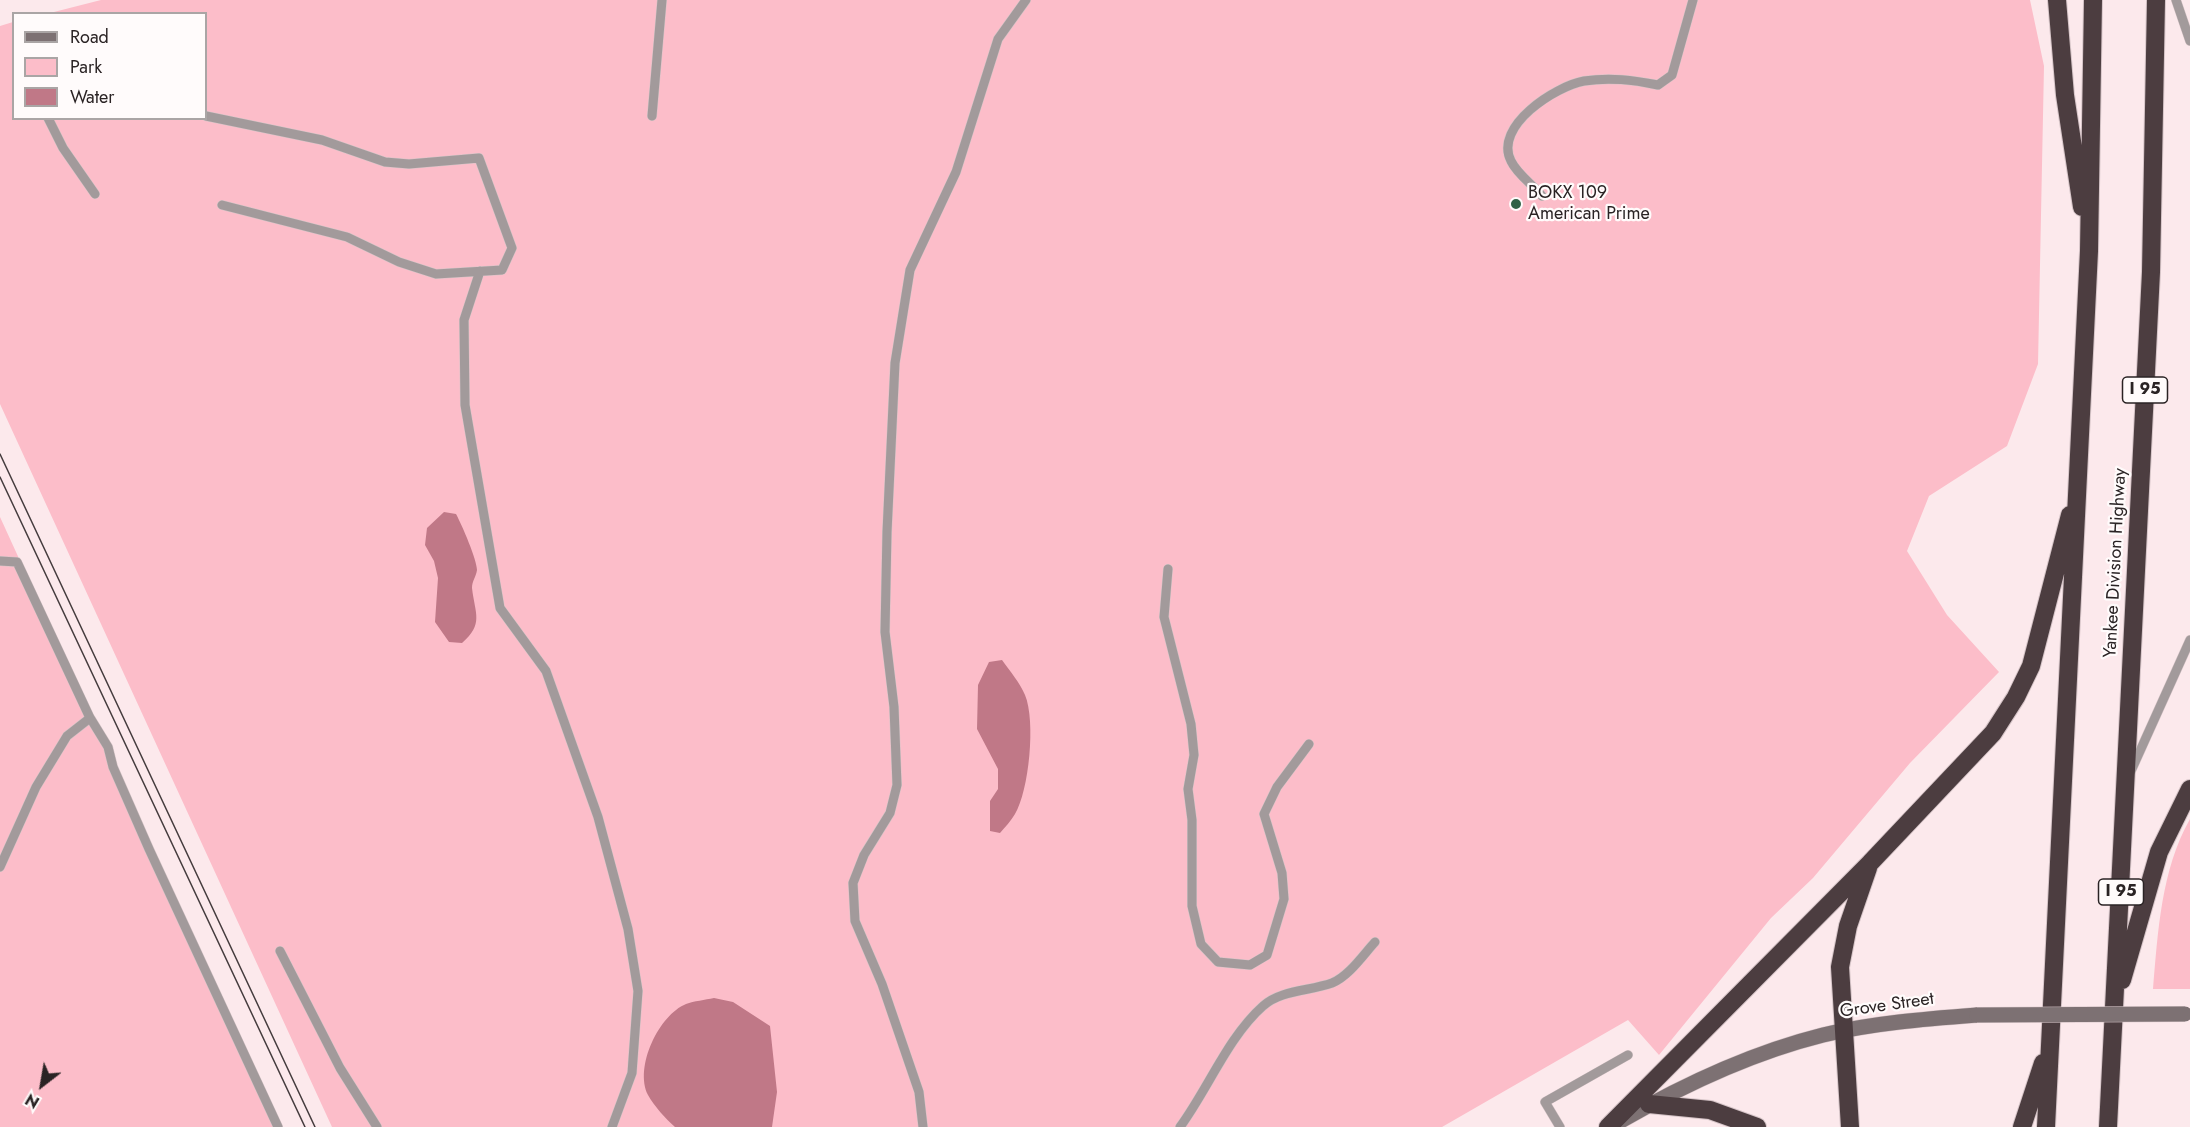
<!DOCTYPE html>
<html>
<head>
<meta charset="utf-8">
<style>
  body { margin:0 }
  #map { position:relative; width:2190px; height:1127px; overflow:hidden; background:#fce9ec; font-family:Jost,sans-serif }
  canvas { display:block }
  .legend { position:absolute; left:12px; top:12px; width:195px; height:108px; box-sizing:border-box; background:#fffbfb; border:2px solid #aaa5a5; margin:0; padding:8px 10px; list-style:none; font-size:18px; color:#2a2324 }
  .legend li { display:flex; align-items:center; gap:12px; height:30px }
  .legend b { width:30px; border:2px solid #aaa5a5 }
  .north { position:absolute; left:12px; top:1055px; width:60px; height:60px; -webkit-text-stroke:4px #fffbfb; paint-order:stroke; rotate:211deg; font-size:16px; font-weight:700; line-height:24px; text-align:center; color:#2a2324 }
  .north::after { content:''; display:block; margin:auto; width:21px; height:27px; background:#2a2324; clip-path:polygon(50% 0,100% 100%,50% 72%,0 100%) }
</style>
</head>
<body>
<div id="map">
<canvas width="2190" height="1127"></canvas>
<ul class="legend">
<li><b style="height:8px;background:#7d7173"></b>Road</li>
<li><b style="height:16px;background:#fcbdc9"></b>Park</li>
<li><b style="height:16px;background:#c07887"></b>Water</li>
</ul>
<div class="north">N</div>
</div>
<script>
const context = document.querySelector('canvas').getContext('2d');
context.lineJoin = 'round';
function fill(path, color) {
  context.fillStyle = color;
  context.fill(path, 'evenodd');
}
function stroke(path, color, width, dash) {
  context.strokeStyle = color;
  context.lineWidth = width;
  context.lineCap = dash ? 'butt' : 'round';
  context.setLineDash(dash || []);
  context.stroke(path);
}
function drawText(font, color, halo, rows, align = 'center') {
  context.font = font + ' Jost,sans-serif';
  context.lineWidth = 4.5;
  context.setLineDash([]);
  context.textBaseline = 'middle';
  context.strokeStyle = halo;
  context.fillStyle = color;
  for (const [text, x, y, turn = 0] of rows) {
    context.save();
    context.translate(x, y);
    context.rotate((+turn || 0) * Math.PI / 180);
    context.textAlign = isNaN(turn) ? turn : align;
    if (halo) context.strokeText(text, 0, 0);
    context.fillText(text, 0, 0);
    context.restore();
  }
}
fill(new Path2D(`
  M101 0H2030L2044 66 2038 364 2007 446 1929 496 1907 551 1947 615 1999 672 1910 763 1813 878 1771 918 1659 1055 1628 1020 1442 1127H332L0 404V26L13 22 14 118H206V14L50 13Z
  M0 517 279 1127H0Z
  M2190 819V989H2153C2158 932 2161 870 2190 819Z`), '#fcbdc9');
fill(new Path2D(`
  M444 512 456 514C462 525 477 560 477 570 476 577 472 581 472 588 475 614 484 624 462 643L449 642 435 622 438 578 434 561 425 545 427 528Z
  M1002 660C1010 671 1020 683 1025 695 1036 721 1029 791 1015 814 1011 821 1005 827 1000 833L990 831V801L998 789V769L977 729 978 685 989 662Z
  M714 998 733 1002 770 1026 777 1092 772 1127H675C666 1119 654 1106 648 1095 634 1067 659 1015 686 1004 694 1001 705 1000 714 998Z`), '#c07887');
const service = new Path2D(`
  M2176 0 2190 41
  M206 116 322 140 385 162 409 164 479 158 512 248 502 270 436 274 399 262 347 237 222 205
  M652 116 662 0
  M48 118 63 148 95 194
  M1542 196C1533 185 1517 174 1511 161 1493 126 1556 86 1584 81 1610 77 1633 80 1658 85L1672 75 1693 0
  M480 271 464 320 465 405 500 608 546 671 598 817 628 929 638 991 632 1073 612 1127
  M0 561 17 562 90 718 67 736 36 787 0 867
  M1168 569 1164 617 1191 724 1194 755 1188 789 1192 820V906L1201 944 1218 962 1250 965 1267 955 1284 899 1282 873 1264 814 1277 787 1309 744
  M89 716 108 747 113 767 149 849 278 1127
  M2131 771 2190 640
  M280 951 340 1068 377 1127
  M923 1127 919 1092 882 984 855 921 853 883 864 855 890 813 897 785 894 707 885 632 887 532 895 363 910 270 956 172 998 39 1026 0
  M1180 1127C1208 1089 1228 1037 1263 1006 1280 990 1310 991 1332 983 1349 976 1363 955 1375 942
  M1560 1127 1545 1102 1628 1055`);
const secondary = new Path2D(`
  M1619 1122C1683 1085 1751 1053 1823 1035 1873 1023 1925 1019 1977 1015`);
const motorway = new Path2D(`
  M2057 0 2065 95 2082 207
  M2122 980 2159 852 2190 789
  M1649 1104 1710 1110 1757 1127
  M1608 1127 1870 863 1993 733 2016 697 2031 666 2070 515
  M1850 1127 1840 967 1848 926 1868 868
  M2022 1127 2043 1063
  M2046 1127 2089 251 2093 0
  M2108 1127 2151 272 2156 0`);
stroke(service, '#d6c5c8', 10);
stroke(secondary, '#d6c5c8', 16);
stroke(motorway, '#d6c5c8', 20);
stroke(service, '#a29a9b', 9);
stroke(secondary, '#7d7173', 15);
stroke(motorway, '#4c3d40', 18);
stroke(new Path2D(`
  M0 454 315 1127
  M0 477 305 1127`), '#453c3e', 1.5);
const secondaryBridge = new Path2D(`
  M1977 1015 2185 1014`);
stroke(secondaryBridge, '#d6c5c8', 16, []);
stroke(secondaryBridge, '#7d7173', 15);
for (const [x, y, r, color] of [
  [1516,204,6,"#2f6246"]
]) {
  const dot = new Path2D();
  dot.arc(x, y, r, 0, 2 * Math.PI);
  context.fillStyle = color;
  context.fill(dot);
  stroke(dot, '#fffbfb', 2);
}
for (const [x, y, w] of [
  [2145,390,45],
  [2121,892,45]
]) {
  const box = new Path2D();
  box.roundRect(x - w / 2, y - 13, w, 26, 4.5);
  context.fillStyle = '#fffbfb';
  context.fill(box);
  stroke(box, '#2a2324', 1.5);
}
drawText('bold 16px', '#2a2324', null, [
  ["I 95",2145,390],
  ["I 95",2121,892]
]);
drawText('18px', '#2a2324', '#fffbfb', [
  ["BOKX 109",1528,194],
  ["American Prime",1528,215]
], 'left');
drawText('18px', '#2a2324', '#fffbfb', [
  ["Yankee Division Highway",2116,563,-87],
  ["Grove Street",1887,1006,-8]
]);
</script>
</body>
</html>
